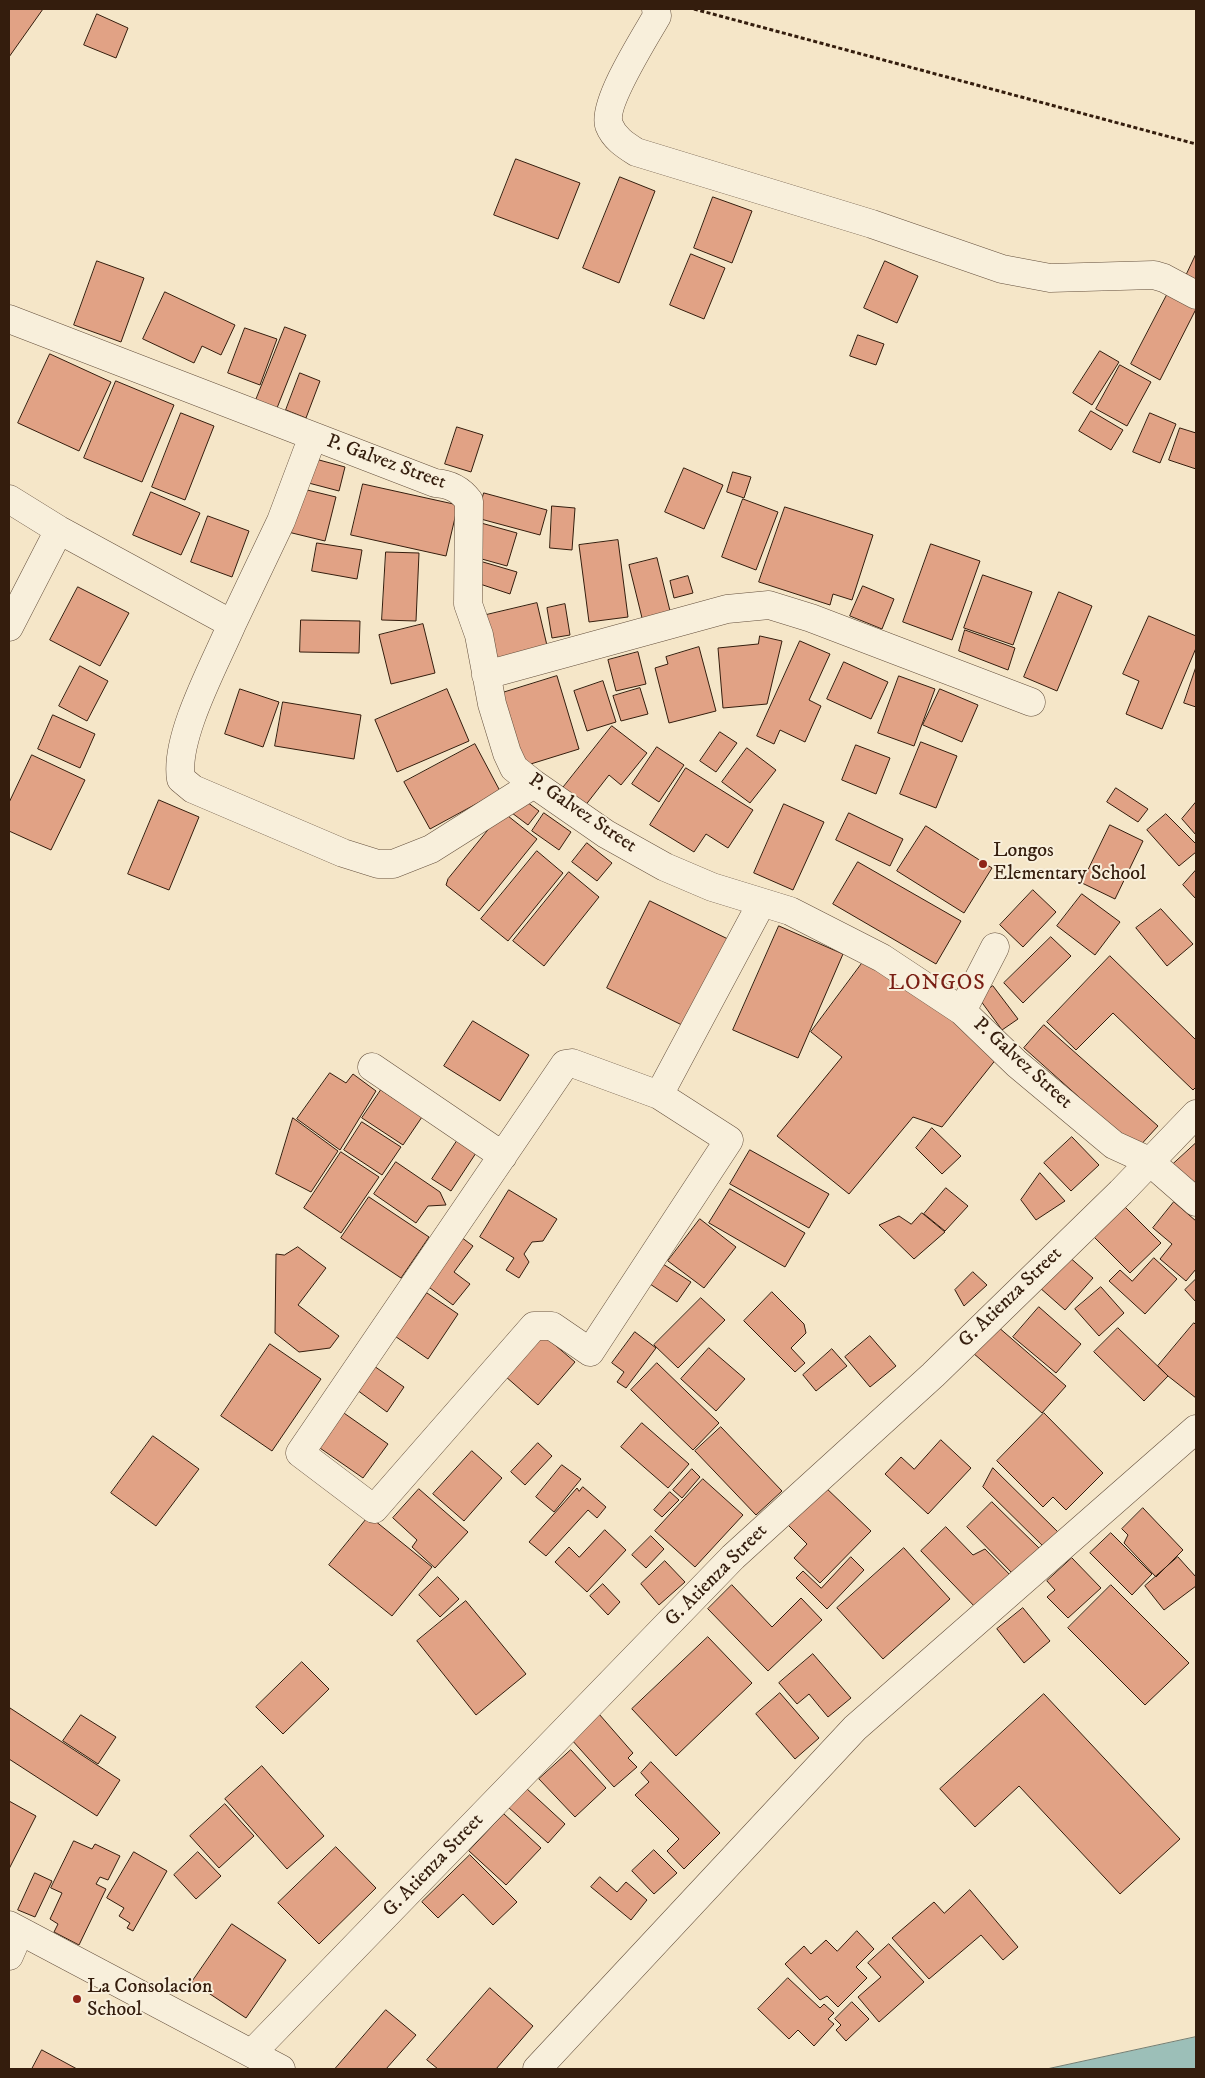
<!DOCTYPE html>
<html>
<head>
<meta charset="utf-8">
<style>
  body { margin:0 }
  #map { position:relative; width:1205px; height:2078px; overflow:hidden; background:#f5e6c8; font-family:"IM FELL DW Pica",serif }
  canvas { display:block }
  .frame { position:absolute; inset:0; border:10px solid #341d0d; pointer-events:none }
</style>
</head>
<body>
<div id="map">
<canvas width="1205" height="2078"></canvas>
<div class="frame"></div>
</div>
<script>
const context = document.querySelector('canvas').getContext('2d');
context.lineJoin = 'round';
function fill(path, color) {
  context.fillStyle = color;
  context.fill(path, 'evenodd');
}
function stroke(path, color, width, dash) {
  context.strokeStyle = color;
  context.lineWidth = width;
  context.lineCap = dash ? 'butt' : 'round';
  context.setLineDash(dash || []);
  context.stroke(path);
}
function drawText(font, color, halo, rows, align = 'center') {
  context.font = font + ' "IM FELL DW Pica",serif';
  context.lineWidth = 4;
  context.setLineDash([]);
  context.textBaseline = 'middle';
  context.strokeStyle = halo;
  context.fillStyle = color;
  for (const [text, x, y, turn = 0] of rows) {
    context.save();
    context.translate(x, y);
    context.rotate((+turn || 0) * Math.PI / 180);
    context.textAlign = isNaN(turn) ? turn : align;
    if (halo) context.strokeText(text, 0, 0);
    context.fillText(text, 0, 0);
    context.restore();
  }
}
const water = new Path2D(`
  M1196 2037V2069H1047Z`);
fill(water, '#9cbfb8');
stroke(water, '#727e74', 1);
const building = new Path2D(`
  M9 9H43L9 57Z
  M97 14 128 28 116 58 84 45Z
  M516 159 580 183 558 239 494 215Z
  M620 177 655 191 619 283 583 268Z
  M713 197 752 211 732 263 694 248Z
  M691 254 725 268 704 319 670 305Z
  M1196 254V283L1185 278Z
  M97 261 144 278 121 342 74 325Z
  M885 261 918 276 897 323 864 308Z
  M165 292 235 325 221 355 202 346 194 363 143 339Z
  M1168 293 1196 309 1160 380 1131 364Z
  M285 327 306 335 277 408 256 400Z
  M245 328 277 339 260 385 228 373Z
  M858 335 884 344 876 365 850 356Z
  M1100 351 1119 362 1092 405 1073 393Z
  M50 354 111 382 79 451 18 423Z
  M1120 365 1151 382 1127 426 1096 409Z
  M300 373 320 381 306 418 286 410Z
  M116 381 174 405 142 482 84 458Z
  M1091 411 1123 430 1111 450 1079 431Z
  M181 413 214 426 185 500 152 487Z
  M1150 413 1176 424 1160 463 1133 452Z
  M457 427 483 435 471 472 445 464Z
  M1180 428 1196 433V469L1169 460Z
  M308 457 345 467 339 491 301 481Z
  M684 468 723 485 704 529 665 512Z
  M733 472 751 477 744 498 727 492Z
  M363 484 458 505 446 556 351 535Z
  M299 488 336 497 325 541 288 532Z
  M151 492 200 513 181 555 133 535Z
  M484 493 547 510 540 535 477 518Z
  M743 499 778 512 756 570 722 557Z
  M552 506 575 508 572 550 550 548Z
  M785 507 873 535 852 600 833 594 830 605 759 582Z
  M208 516 249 531 232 577 191 562Z
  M481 523 517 533 507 566 471 556Z
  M618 540 628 617 589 622 579 545Z
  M317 543 362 550 357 579 312 571Z
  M931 544 980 561 952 640 903 622Z
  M386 552 419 553 416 621 382 620Z
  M657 558 672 619 644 626 629 565Z
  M483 562 517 572 510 594 477 583Z
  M983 575 1032 592 1013 645 964 628Z
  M688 576 693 593 674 598 670 581Z
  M863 586 894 599 882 629 850 616Z
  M78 587 129 613 100 666 50 640Z
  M1059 592 1092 606 1057 691 1024 677Z
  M537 603 549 654 495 667 482 616Z
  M565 604 570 635 552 638 547 608Z
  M1149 616 1196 636V648L1162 729 1126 714 1139 681 1123 674Z
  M301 620 360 621 359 653 300 652Z
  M423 624 435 673 391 684 379 635Z
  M965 630 1015 648 1008 670 959 651Z
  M760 636 782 641 767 704 723 708 718 648 758 644Z
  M800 641 830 654 809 700 821 706 805 742 780 730 774 744 757 736Z
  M699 647 716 711 669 723 655 668 668 664 666 657Z
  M638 652 646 684 616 691 608 660Z
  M844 662 888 682 871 719 827 699Z
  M80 666 108 681 87 721 59 706Z
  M1196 667V707L1184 703Z
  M557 676 579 749 521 767 499 694Z
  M899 676 935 689 914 746 878 733Z
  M603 681 616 722 587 731 574 691Z
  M640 688 648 714 621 721 613 696Z
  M240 689 279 702 263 747 225 734Z
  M447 689 469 741 397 772 375 720Z
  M940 689 978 705 962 742 923 725Z
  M283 702 361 715 354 759 275 746Z
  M53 715 95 734 80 768 38 749Z
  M612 726 647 753 621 785 609 775 581 811 558 794Z
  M720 732 737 743 716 772 700 761Z
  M921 742 957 756 936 808 900 794Z
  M475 744 500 791 430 829 404 782Z
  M856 745 890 758 876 794 842 780Z
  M657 747 684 765 659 802 632 784Z
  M747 748 776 770 750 803 722 782Z
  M32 755 85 780 51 850 9 831V803Z
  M686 768 753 810 728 848 706 834 694 852 650 825Z
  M1116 788 1148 809 1138 822 1107 802Z
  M519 796 539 811 528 825 508 810Z
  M159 800 199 817 169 890 128 874Z
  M1196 802V835L1182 819Z
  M784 804 824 822 793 890 754 873Z
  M503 812 537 839 479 911 446 885 448 879Z
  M544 813 571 832 559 850 532 831Z
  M849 813 903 839 890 866 836 840Z
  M1166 814 1196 844V852L1179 866 1147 830Z
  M1110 825 1143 841 1115 899 1082 883Z
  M926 826 992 868 964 913 897 871Z
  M587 843 612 863 597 881 572 862Z
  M537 851 563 873 508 941 481 919Z
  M858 862 961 921 936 964 833 904Z
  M1196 870V899L1183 885Z
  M569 872 599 897 544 966 513 941Z
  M1033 890 1056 912 1023 947 1000 925Z
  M1082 894 1120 922 1095 955 1057 926Z
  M650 901 734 942 690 1029 607 988Z
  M1161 909 1193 944 1167 966 1136 928Z
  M779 926 843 954 798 1058 733 1030Z
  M1051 937 1071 956 1023 1003 1004 983Z
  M869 954 1001 1053 942 1127 913 1117 849 1194 777 1136 842 1057 811 1032Z
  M1110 956 1196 1040V1087L1193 1090 1113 1013 1076 1050 1047 1022Z
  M993 986 1018 1019 1002 1030 978 997Z
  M473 1021 529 1055 500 1101 444 1066Z
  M1044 1025 1158 1126 1137 1149 1024 1048Z
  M330 1073 346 1083 353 1074 376 1091 340 1150 297 1119Z
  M381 1090 422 1117 403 1145 362 1118Z
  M293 1118 338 1151 311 1192 276 1174Z
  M362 1122 401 1147 382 1175 344 1150Z
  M932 1128 961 1156 942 1174 916 1148Z
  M1072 1137 1099 1165 1071 1191 1044 1163Z
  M457 1141 476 1153 451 1191 432 1179Z
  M1196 1143V1191L1170 1167Z
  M750 1150 829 1194 809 1228 730 1184Z
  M341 1152 379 1177 341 1233 304 1208Z
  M396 1162 440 1192 446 1205 428 1206 416 1223 374 1194Z
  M1040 1173 1065 1201 1036 1220 1021 1200Z
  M946 1188 968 1206 945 1231 924 1214Z
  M730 1189 805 1233 785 1267 709 1223Z
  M509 1190 557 1219 543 1241 532 1242 524 1254 529 1262 519 1278 506 1270 514 1258 480 1237Z
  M369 1197 429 1237 401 1278 341 1238Z
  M1174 1202 1196 1221V1269L1186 1281 1160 1259 1172 1244 1153 1228Z
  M1124 1206 1161 1243 1130 1273 1093 1236Z
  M922 1213 945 1232 914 1259 879 1225 899 1216 911 1224Z
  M700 1219 736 1247 704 1288 668 1261Z
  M461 1237 473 1246 454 1272 470 1284 453 1305 426 1285Z
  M298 1247 326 1268 298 1305 339 1336 330 1348 299 1352 275 1333 276 1254 284 1255Z
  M1067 1255 1093 1278 1065 1310 1039 1287Z
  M1154 1258 1177 1279 1145 1314 1109 1281 1120 1270 1132 1281Z
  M663 1264 691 1282 677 1302 650 1284Z
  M973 1272 987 1285 964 1306 955 1290Z
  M1196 1279V1302L1185 1290Z
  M1101 1287 1124 1313 1099 1336 1075 1309Z
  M772 1292 804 1324 806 1333 791 1348 805 1363 795 1372 744 1321Z
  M427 1293 458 1314 428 1359 389 1332 402 1313 409 1318Z
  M701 1298 725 1320 678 1368 654 1345Z
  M1039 1307 1081 1344 1056 1373 1013 1337Z
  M1194 1323 1196 1325V1398L1168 1376 1158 1366Z
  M997 1326 1066 1386 1042 1413 973 1353Z
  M1118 1328 1168 1376 1144 1401 1094 1352Z
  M635 1332 656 1348 626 1388 617 1382 624 1372 612 1363Z
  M542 1334 575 1362 538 1405 505 1376Z
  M870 1336 896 1366 870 1387 845 1357Z
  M270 1344 321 1379 272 1451 221 1416Z
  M709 1348 745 1379 716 1411 681 1379Z
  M832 1349 847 1366 816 1391 803 1375Z
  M657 1363 719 1423 693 1450 631 1390Z
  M374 1366 404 1387 387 1412 357 1390Z
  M341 1411 388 1444 363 1478 317 1446Z
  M1044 1413 1103 1473 1066 1510 1053 1497 1043 1507 997 1461Z
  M642 1423 689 1464 668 1488 621 1447Z
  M721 1427 782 1491 756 1515 695 1451Z
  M153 1436 199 1469 156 1526 111 1493Z
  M941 1440 971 1468 928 1514 885 1474 901 1457 914 1469Z
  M538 1443 552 1456 525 1485 511 1472Z
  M472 1451 502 1478 464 1521 433 1494Z
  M562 1465 581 1479 554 1512 536 1497Z
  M993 1468 1059 1533 1045 1548 983 1487Z
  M692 1469 700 1477 682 1498 673 1490Z
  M703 1479 743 1515 695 1567 655 1531Z
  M824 1486 871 1531 820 1583 794 1558 807 1544 787 1524Z
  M583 1487 606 1507 597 1518 588 1510 546 1556 529 1542 577 1488 579 1491Z
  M419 1489 468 1532 435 1568 412 1547 417 1540 393 1518Z
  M670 1492 679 1500 662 1517 654 1510Z
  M992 1502 1039 1548 1013 1574 967 1527Z
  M1143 1508 1183 1550 1156 1577 1124 1543 1128 1535 1122 1529Z
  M369 1516 432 1567 392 1616 329 1565Z
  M946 1527 973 1555 985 1549 1012 1577 978 1610 921 1551Z
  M605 1530 626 1550 587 1592 555 1562 569 1547 579 1557Z
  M1111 1533 1152 1574 1132 1595 1090 1553Z
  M651 1536 664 1549 646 1568 632 1555Z
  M904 1548 950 1599 883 1659 837 1608Z
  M851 1557 864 1570 827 1609 796 1578 803 1571 821 1588Z
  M1178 1557 1196 1577V1586L1164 1610 1145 1586Z
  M1072 1558 1101 1588 1068 1618 1047 1597 1055 1590 1047 1581Z
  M665 1561 685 1582 659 1605 641 1584Z
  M438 1577 459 1599 440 1617 419 1595Z
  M603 1584 620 1602 608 1615 590 1596Z
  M732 1585 772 1627 801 1598 822 1620 768 1671 708 1609Z
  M1111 1585 1189 1663 1145 1705 1068 1628Z
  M466 1601 526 1674 476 1715 417 1641Z
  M1023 1608 1050 1641 1024 1663 997 1629Z
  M708 1637 752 1683 676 1756 632 1709Z
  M813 1654 851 1698 828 1717 809 1694 797 1704 779 1683Z
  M302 1662 329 1689 283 1734 256 1707Z
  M780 1693 819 1738 795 1759 756 1714Z
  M1044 1694 1180 1839 1120 1894 1019 1786 975 1827 940 1789Z
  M10 1708 120 1780 97 1816 9 1759Z
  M599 1714 633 1753 628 1758 637 1767 614 1787 571 1739Z
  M81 1715 116 1737 98 1764 63 1741Z
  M571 1750 606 1788 575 1817 539 1779Z
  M651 1762 720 1833 684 1869 667 1851 679 1839 635 1795 649 1782 641 1773Z
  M262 1766 324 1836 287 1869 225 1799Z
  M526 1788 565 1824 548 1843 508 1807Z
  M9 1801 36 1816 9 1869Z
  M225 1804 254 1836 219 1868 190 1836Z
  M504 1814 541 1848 506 1885 469 1851Z
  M74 1841 92 1849 95 1844 120 1856 108 1880 100 1877 96 1884 106 1889 79 1945 54 1932 58 1924 50 1919 62 1893 51 1888Z
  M336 1847 376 1888 319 1944 278 1903Z
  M654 1850 677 1873 654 1894 632 1871Z
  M134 1852 167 1871 133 1931 127 1928 130 1923 119 1916 124 1908 107 1898Z
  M198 1852 221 1876 196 1899 174 1875Z
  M470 1855 517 1902 493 1925 463 1894 438 1918 422 1902Z
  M35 1873 52 1881 35 1917 18 1910Z
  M600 1877 617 1892 626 1882 647 1900 631 1920 591 1887Z
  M970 1890 1018 1947 1003 1960 981 1935 929 1979 892 1938 934 1902 944 1913Z
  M232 1924 286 1960 246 2018 192 1982Z
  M857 1931 874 1949 856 1967 867 1978 838 2007 827 1996 820 2000 785 1964 804 1946 811 1954 826 1940 837 1951Z
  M889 1944 924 1982 879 2022 858 1997 881 1977 868 1963Z
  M788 1978 820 2008 824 2004 834 2013 828 2019 834 2024 814 2046 798 2030 789 2039 758 2009Z
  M490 1988 533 2026 496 2069H438L427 2060Z
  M852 2002 869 2019 846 2041 836 2030 841 2025 835 2019Z
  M386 2010 416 2035 386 2069H335Z
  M42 2050 77 2069H32Z`);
fill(building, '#e1a285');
stroke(building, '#341d0d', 1);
const minor = new Path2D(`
  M656 9 657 16C645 37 602 104 609 125 614 138 625 145 636 152L872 224 1002 269 1050 278 1154 275 1164 278 1196 295
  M9 319 435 483C450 484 460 489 469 501L468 604 479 635 492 704 507 753 514 768 534 784 606 834 665 867 712 887 790 911 882 958 962 1011 1017 1064 1114 1145 1149 1161 1196 1202
  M9 499 59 530 232 624 281 521 313 436
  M232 624C215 664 174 738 181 779L193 789 343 853 378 864H393L431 849 534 784
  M9 627 59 530
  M486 675 727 609 769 605 811 618 1031 702
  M962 1011 995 947
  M572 1063 659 1095 729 1140 590 1352 552 1326H534L374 1509 300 1453 565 1064Z
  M372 1067 503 1156
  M659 1095 761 904
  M9 1925 281 2069
  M9 1956 20 1931
  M252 2053 733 1557 933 1375 1121 1192 1196 1114
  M537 2069 855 1728 1196 1429`);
stroke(minor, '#644f3c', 29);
stroke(new Path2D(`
  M694 9 1196 144`), '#341d0d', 3, [4, 2.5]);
stroke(minor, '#f8efdb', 28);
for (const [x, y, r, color] of [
  [983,864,5,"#8f2418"],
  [77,1999,5,"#8f2418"]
]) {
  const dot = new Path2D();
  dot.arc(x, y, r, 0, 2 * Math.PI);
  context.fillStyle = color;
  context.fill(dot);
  stroke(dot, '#f8efdb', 2);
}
drawText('20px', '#341d0d', '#f8efdb', [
  ["P. Galvez Street",386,463,20],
  ["P. Galvez Street",582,814,34],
  ["P. Galvez Street",1022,1064,42],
  ["G. Atienza Street",1011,1298,-44],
  ["G. Atienza Street",717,1576,-45],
  ["G. Atienza Street",434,1866,-46]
]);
drawText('20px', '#341d0d', '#f8efdb', [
  ["Longos",993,852],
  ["Elementary School",993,875],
  ["La Consolacion",87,1988],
  ["School",87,2011]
], 'left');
context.letterSpacing = '1px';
drawText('22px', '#7a1f14', '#f8efdb', [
  ["LONGOS",937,984]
]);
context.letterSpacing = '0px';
</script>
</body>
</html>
